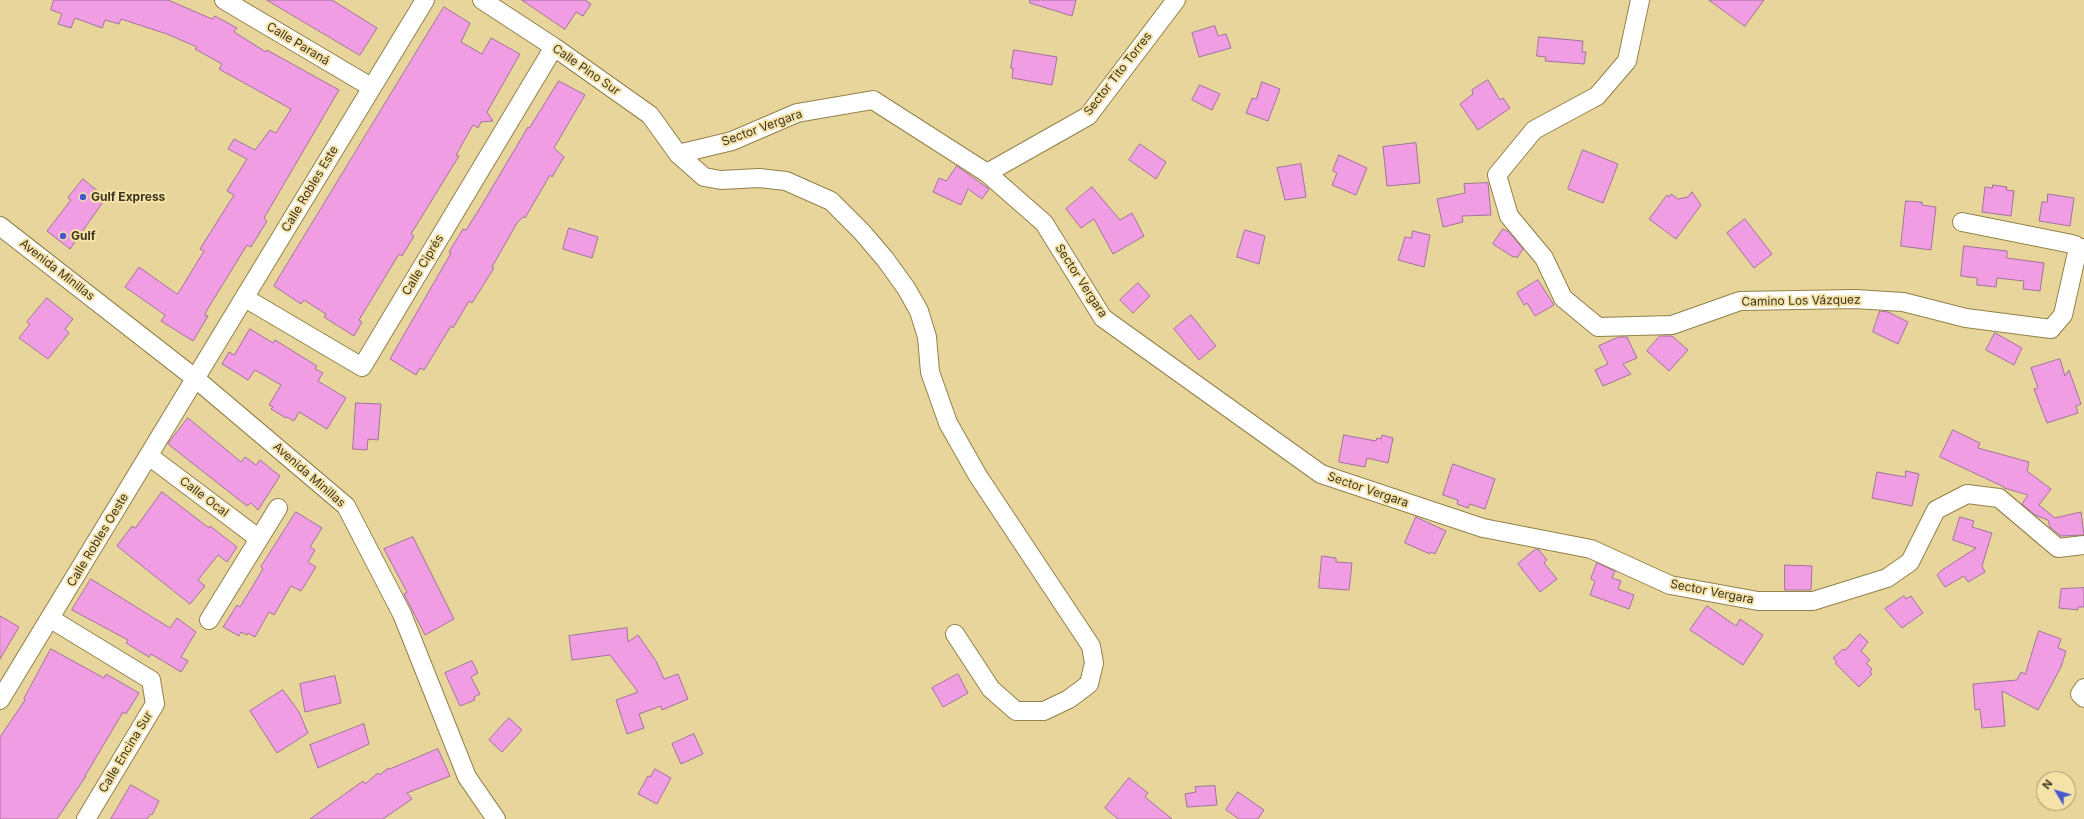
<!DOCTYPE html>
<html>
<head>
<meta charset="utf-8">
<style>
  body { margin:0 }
  #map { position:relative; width:2084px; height:819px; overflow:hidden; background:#e8d59c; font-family:Inter,sans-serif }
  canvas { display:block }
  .north { position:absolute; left:2036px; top:771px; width:40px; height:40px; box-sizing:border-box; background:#f5e2a9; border:1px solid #ab9d71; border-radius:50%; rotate:308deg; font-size:11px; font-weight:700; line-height:16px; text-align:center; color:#3d361e }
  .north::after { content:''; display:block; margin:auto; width:14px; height:18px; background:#4658cc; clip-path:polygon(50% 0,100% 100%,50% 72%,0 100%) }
</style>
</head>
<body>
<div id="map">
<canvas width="2084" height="819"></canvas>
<div class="north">N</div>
</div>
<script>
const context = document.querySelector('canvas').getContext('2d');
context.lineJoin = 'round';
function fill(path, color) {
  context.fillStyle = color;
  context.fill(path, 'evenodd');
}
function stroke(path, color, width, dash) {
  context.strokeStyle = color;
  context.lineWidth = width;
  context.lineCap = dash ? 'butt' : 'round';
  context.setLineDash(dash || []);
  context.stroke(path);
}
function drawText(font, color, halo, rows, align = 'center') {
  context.font = font + ' Inter,sans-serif';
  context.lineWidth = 4;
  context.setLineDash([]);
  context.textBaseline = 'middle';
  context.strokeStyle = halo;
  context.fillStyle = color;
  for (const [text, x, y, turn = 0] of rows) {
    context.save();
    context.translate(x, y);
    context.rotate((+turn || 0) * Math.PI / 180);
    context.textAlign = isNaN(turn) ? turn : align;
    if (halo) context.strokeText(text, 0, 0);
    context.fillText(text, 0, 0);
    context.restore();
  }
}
const building = new Path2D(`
  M54 0H168L212 19 215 16 237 28 234 32 266 52 267 50 339 90 264 218 267 221 251 247 247 245 207 310 205 315 208 316 193 341 161 321 165 315 125 287 139 267 177 294 179 292 204 251 200 249 234 195 227 191 247 159 228 149 234 139 255 150 270 130 276 133 291 109 219 69 222 64 195 49 197 47 167 34 121 19 119 24 105 20 102 28 75 18 71 28 58 24 62 14 51 10Z
  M267 0H332L377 28 360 55Z
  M522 0H585L591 4 583 16 576 12 565 29Z
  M1030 0H1076L1072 16 1030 3Z
  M1709 0H1764L1745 26Z
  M444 7 470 23 461 42 482 54 491 38 520 54 487 112 493 121 481 122 478 128 473 125 456 155 459 156 411 234 414 236 402 256 399 254 359 320 362 322 354 336 324 317 326 314 304 300 301 304 274 286Z
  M1215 26 1218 36 1226 34 1231 48 1199 57 1192 33Z
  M1539 37 1583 41 1582 52H1586L1584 64 1545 61 1546 57 1537 56Z
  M1014 50 1057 57 1052 85 1012 78 1013 68H1011Z
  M1488 80 1500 100 1503 98 1510 108 1478 130 1460 104 1473 94 1472 90Z
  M559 81 585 95 554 148 564 157 552 177 550 175 525 218 523 217 517 223 492 267 494 268 472 303 469 301 453 328 451 326 424 370 420 368 416 375 390 359 451 253 449 252 463 229 466 230 480 208 528 127 529 128Z
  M1262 82 1280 89 1268 121 1246 113 1252 98 1256 99Z
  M1200 85 1220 94 1212 110 1192 100Z
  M1416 143 1420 183 1387 186 1383 147Z
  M1140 144 1166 162 1156 179 1129 160Z
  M1583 150 1618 164 1603 203 1568 189Z
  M1339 155 1367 168 1356 195 1332 185 1337 173 1333 171Z
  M1301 164 1306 197 1285 200 1277 168Z
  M957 166 989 189 982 199 968 189 961 205 933 192 939 178 946 181Z
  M83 179 99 192 96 197 103 202 70 249 47 231 71 200 68 198Z
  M1488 183 1491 215 1462 216 1463 222 1443 227 1437 199 1465 193 1464 184Z
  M1993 185 2007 187 2006 190 2014 191 2011 216 1982 212 1985 187 1992 188Z
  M1092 187 1120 220 1132 213 1144 236 1113 254 1094 219 1081 228 1066 209Z
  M1692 192 1701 205 1676 239 1649 219 1667 195 1669 197 1671 194 1678 199 1688 197Z
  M2048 194 2074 198 2070 226 2039 221 2042 202H2047Z
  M1906 201 1922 202V205L1936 207 1931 250 1901 246Z
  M1745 219 1772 254 1754 268 1727 233Z
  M569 228 598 237 592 258 563 249Z
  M1503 229 1509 232 1523 249 1517 258 1514 256 1513 257 1493 244Z
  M1245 230 1265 236 1259 264 1237 257Z
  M1413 231 1430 235 1424 267 1398 260 1405 237 1411 238Z
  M1964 246 2007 251V258L2044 263 2040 291 2023 289 2024 281 1997 278 1996 287 1977 285V278L1961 276Z
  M1538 280 1554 305 1535 316 1527 303 1524 305 1517 293Z
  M1138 283 1150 296 1133 313 1120 300Z
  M47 298 73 319 65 329 69 333 48 359 19 338 30 324 27 322Z
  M1880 311 1888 312 1908 322 1898 344 1873 332Z
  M1191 315 1216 346 1199 360 1174 329Z
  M250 329 273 343 275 340 317 366 315 369 323 373 318 381 346 398 327 429 299 412 294 421 287 417 286 418 271 409 273 407 269 405 281 385 255 370 248 380 222 364 229 352 234 355Z
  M1995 333 2022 348 2014 365 1986 350Z
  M1660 336H1672L1688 350 1669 371 1647 351Z
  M1619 337H1627L1637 358 1623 364 1631 374 1603 386 1595 370 1608 364 1599 346Z
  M2060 359 2065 376 2069 370 2081 404 2076 406 2078 413 2047 423 2034 389 2038 388 2031 368Z
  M356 403 381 404 378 440 368 439 367 450 353 449Z
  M188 418 241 462 245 457 256 465 260 460 280 476 258 510 251 503 247 506 168 444Z
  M1953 430 1980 443 1978 448 2029 462 2027 471 2051 489 2039 505 2055 518 2081 512 2084 535 2061 536 2050 527 2048 520 2035 515 2022 504 2028 495 2004 488V487L1940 457Z
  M1344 435 1376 441 1377 438 1381 439 1382 435 1393 438 1388 463 1367 458 1365 467 1339 462Z
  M1453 464 1495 479 1485 509 1470 504 1468 508 1457 504 1458 500 1443 495Z
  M1906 471 1919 474 1912 506 1872 498 1877 472 1905 477Z
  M162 492 209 528 210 526 237 547 227 562 218 555 198 580 205 586 190 604 117 546 132 526 135 528Z
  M296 512 322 528 310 547 315 550 308 562 316 567 301 591 291 586 274 615 269 612 255 637 248 633 247 635 241 632 239 636 223 627 237 605 240 607 263 569 261 567Z
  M1416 517 1446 531 1435 554 1431 552 1430 554 1405 543Z
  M1960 517 1974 521 1972 527 1992 533 1982 566 1985 572 1968 582 1964 576 1945 587 1937 575 1942 570 1976 548 1953 540Z
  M413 537 454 619 425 635 404 594 407 592 384 549Z
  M1536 549 1539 550 1547 560 1544 563 1557 579 1540 592 1518 564Z
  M1322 556 1336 558V562L1352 563 1349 590 1319 588Z
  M1597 563 1615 571 1612 578 1621 581 1618 589 1634 595 1629 609 1590 595 1595 581 1591 579Z
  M1785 565 1812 566 1811 590H1785Z
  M91 579 170 628 177 618 196 632 181 657 188 661 181 672 151 654 149 657 126 643 128 640 72 610Z
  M2084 588V607H2078V610L2059 608 2061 589Z
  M1904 596 1906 599 1911 596 1923 613 1902 628 1885 609Z
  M1707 606 1736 626 1740 619 1763 635 1743 665 1690 630Z
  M0 616 19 627 0 659Z
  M627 628 628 642 638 635 656 661 664 679 678 674 688 699 662 710 661 706 639 714 644 728 627 734 616 700 638 692 610 655 572 660 569 636Z
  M2039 631 2061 639 2058 648 2066 651 2061 667 2038 710 2002 691 2005 726 1982 728 1980 709 1975 710 1973 684 2017 680 2021 672 2025 674Z
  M1860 634 1868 642 1861 651 1870 660 1866 663 1872 669 1870 672 1872 674 1859 687 1835 663 1837 662 1833 658 1843 649 1845 650Z
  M51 649 104 678 106 674 139 693 126 714 123 712 85 776H86L57 819H0V737L25 700 24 699Z
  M472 661 478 673 471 677 480 694 474 697 475 700 460 706 445 673Z
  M958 674 968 693 943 707 932 688Z
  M335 676 341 703 305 712 300 684Z
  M283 690 299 712 308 733 277 753 250 711Z
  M509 718 522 730 502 752 489 740Z
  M364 724 369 744 318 768 310 745Z
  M694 734 703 754 681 764 672 744Z
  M438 749 450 776 407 793 412 799 383 819H310L363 781 365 784 378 773 380 775 388 768 389 769Z
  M655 769 671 778 657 804 638 794 648 776 650 777Z
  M1129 778 1148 793 1145 797 1172 819H1118L1105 808Z
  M131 785 159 801 152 815 151 814 147 819H111Z
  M1215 786 1217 805 1187 807 1185 794 1196 792 1195 787Z
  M1238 792 1264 810 1258 819H1239L1226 810Z`);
fill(building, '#f09de4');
stroke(building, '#a07499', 1);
const minor = new Path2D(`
  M224 0 371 87
  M482 0 554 47 650 115 678 154 704 177 721 180 759 178 786 181 831 201 862 232 885 259 906 288 919 311 927 337 930 372 948 423 978 476 1091 646 1094 663 1089 684 1069 699 1044 711H1016L991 689 955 634
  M1640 0 1627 61 1597 96 1534 130 1497 175 1509 216 1544 258 1563 298 1598 327 1672 325 1740 301 1855 299 1903 302 1966 318 2051 329 2063 315 2076 257 2084 248
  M678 154 732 141 797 113 873 100 987 173 1044 223 1103 318 1321 474 1483 528 1591 549 1670 585 1758 601H1813L1887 578 1910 562 1936 510 1967 494 1999 498 2058 548 2084 545
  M987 173 1088 116 1176 0
  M1962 222 2067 243 2075 245 2080 251
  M0 226 196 379 346 506 402 614 467 777 496 819
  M245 298 362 367 554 47
  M149 456 258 538
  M51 619 151 680 155 704 86 819
  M209 620 278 508
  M2084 688 2080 694 2084 698
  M0 700 425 0`);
stroke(minor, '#92814a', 20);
stroke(minor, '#fff', 18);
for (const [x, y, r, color] of [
  [83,197,4,"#4658cc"],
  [63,236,4,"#4658cc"]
]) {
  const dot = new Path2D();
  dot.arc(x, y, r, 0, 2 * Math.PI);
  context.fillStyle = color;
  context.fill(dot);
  stroke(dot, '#f5e2a9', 1.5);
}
drawText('12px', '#3d361e', '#f5e2a9', [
  ["Calle Paraná",298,44,31],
  ["Calle Pino Sur",586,70,35],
  ["Sector Tito Torres",1118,74,-52],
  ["Sector Vergara",762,128,-20],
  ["Calle Robles Este",310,189,-59],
  ["Calle Ciprés",423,265,-59],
  ["Avenida Minillas",57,270,38],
  ["Sector Vergara",1081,281,57],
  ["Camino Los Vázquez",1801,301,-1],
  ["Avenida Minillas",309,475,41],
  ["Sector Vergara",1368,490,19],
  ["Calle Ocal",204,497,37],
  ["Calle Robles Oeste",98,540,-59],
  ["Sector Vergara",1712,592,11],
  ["Calle Encina Sur",126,752,-59]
]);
drawText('bold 12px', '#3d361e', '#f5e2a9', [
  ["Gulf Express",91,197],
  ["Gulf",71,236]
], 'left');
</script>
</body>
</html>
